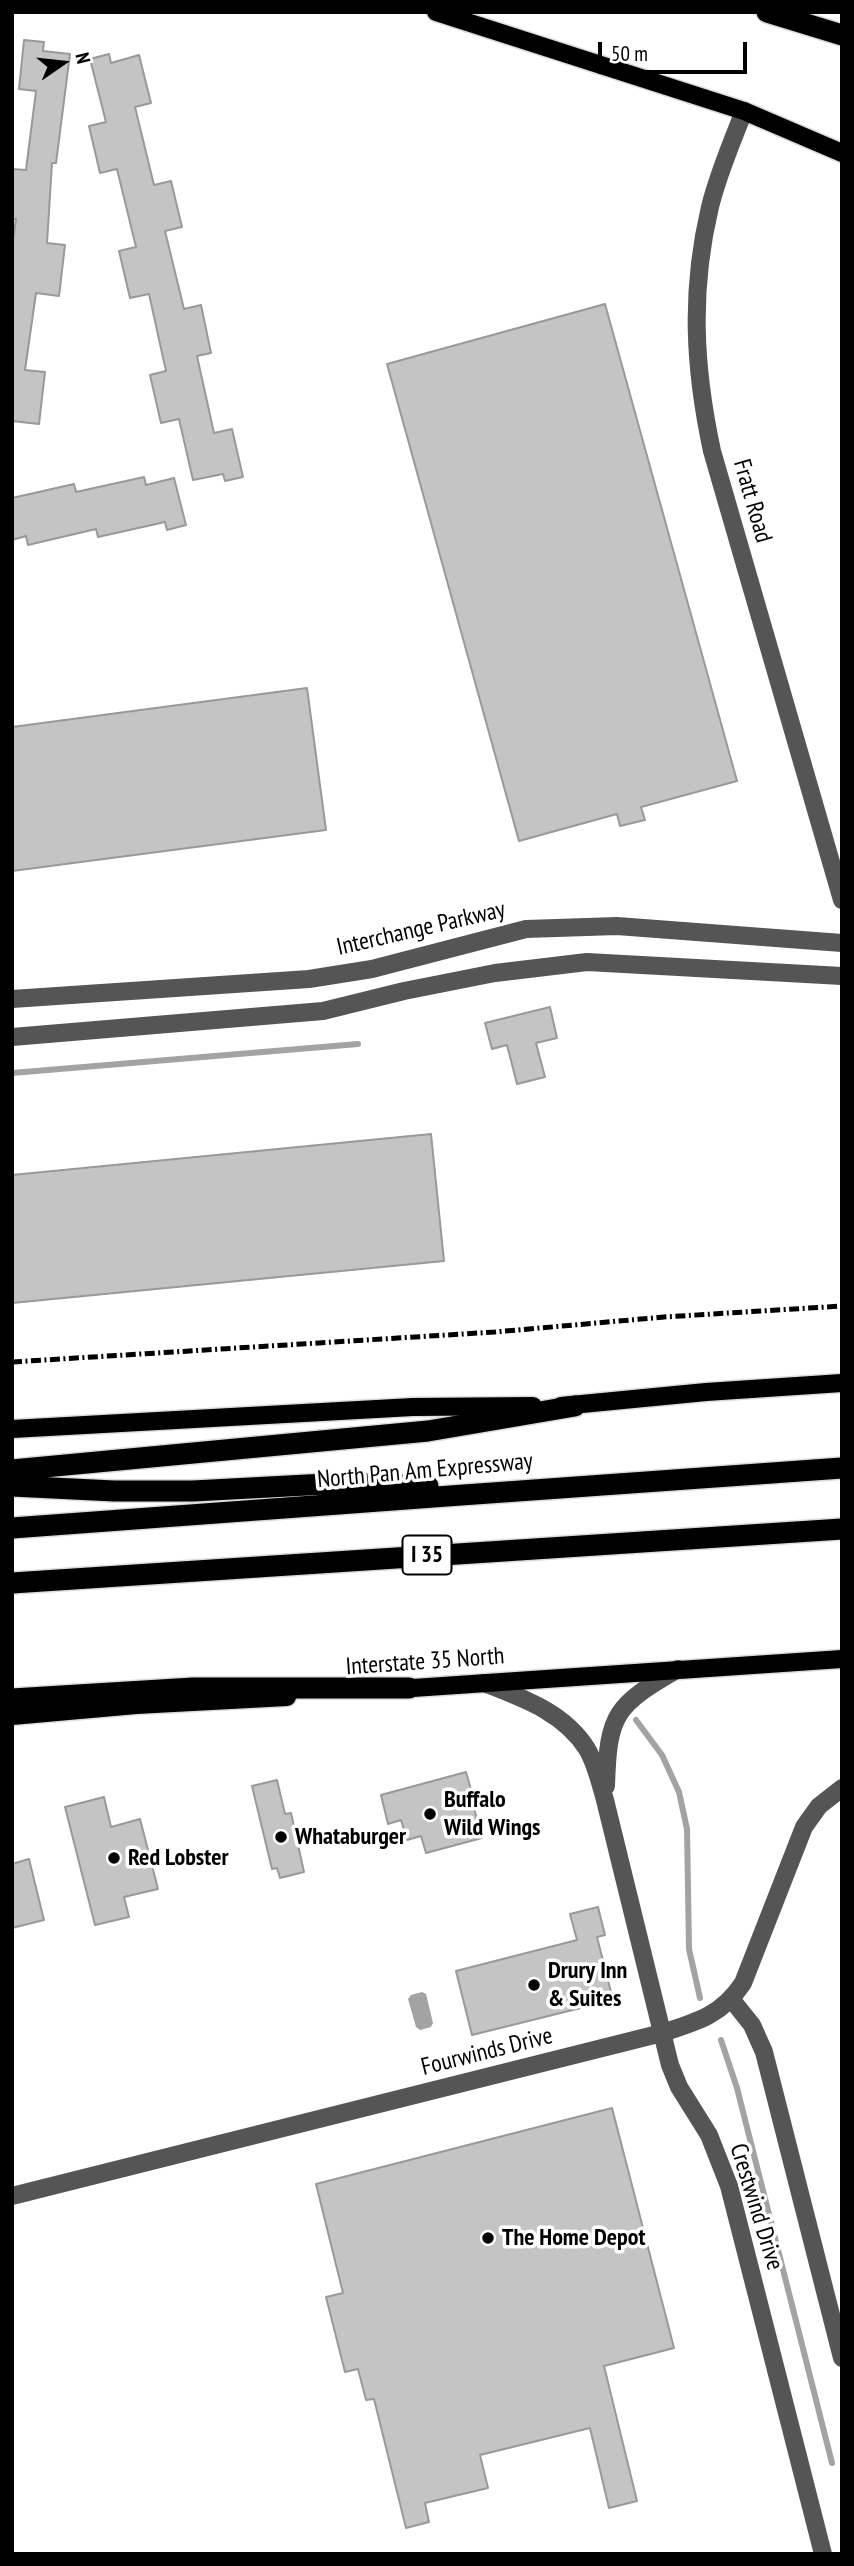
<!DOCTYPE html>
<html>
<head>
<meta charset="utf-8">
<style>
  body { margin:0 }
  #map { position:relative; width:854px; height:2566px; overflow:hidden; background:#fff; font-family:"PT Sans Narrow",sans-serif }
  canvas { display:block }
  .frame { position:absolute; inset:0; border:14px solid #000; pointer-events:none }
  .north { position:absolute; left:28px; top:28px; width:70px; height:70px; -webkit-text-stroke:5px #fff; paint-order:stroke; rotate:76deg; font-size:19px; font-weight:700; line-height:28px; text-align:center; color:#000 }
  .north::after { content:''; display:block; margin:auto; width:24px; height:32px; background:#000; clip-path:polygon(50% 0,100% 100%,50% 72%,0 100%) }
  .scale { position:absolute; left:598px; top:42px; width:149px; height:32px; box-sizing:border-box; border:4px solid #000; border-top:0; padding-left:9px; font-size:21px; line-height:24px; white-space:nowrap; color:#000; -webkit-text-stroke:5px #fff; paint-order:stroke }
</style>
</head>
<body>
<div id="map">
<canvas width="854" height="2566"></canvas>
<div class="frame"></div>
<div class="north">N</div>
<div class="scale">50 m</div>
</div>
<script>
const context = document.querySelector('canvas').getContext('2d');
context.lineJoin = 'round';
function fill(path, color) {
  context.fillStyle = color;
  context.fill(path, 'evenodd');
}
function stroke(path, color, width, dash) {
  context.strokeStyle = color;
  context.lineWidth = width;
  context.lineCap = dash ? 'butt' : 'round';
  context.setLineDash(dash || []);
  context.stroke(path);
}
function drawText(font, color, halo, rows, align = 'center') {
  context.font = font + ' "PT Sans Narrow",sans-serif';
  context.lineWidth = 7;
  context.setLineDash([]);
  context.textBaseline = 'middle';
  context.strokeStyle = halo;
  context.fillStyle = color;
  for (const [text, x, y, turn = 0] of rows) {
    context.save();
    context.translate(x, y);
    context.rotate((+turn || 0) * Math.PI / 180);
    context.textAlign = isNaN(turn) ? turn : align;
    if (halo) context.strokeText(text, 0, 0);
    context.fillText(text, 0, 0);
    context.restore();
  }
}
fill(new Path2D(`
  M422 1992 426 1994 433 2023 431 2027 420 2030 416 2027 408 1999 411 1995Z`), '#a3a3a3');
stroke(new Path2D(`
  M12 1073 358 1044
  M636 1720 662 1755 679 1792 687 1829 689 1949 700 1998
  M721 2040 737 2088 832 2463`), '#a3a3a3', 6);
const building = new Path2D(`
  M24 40 44 42 43 51 70 54 56 163H52L47 243 65 245 59 296 36 293 25 370 45 372 39 424 12 421V247L16 219H12V169L26 170 36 91 19 89Z
  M109 54 111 63 139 55 151 103 135 107 154 185 171 181 182 227 165 231 184 309 201 305 211 353 197 356 214 433 232 429 243 477 225 481 223 474 193 480 179 419 161 423 150 375 166 371 149 294 130 298 119 251 136 247 117 169 100 173 89 126 106 122 90 59Z
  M605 304 737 781 641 807 645 820 620 826 617 814 519 841 387 364Z
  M144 477 146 485 174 478 186 525 167 530 165 522 98 537 96 529 28 545 26 536 12 540V498L74 484 76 492Z
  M307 688 326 830 12 871V727Z
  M550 1007 557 1038 536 1043 545 1077 517 1084 507 1045 492 1049 485 1023Z
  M431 1134 444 1261 12 1303V1175Z
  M466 1772 472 1793 479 1791 482 1806 474 1808 482 1838 426 1853 421 1836 407 1840 401 1820 388 1824 381 1795Z
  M277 1780 285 1814 291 1813 304 1872 280 1878 277 1868 272 1869 252 1786Z
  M104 1797 111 1827 140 1819 158 1889 124 1897 129 1917 95 1925 65 1807Z
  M29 1859 44 1920 12 1928V1864Z
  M598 1907 605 1935 597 1937 613 2000 472 2035 456 1971 577 1940 570 1914Z
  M612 2108 674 2348 604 2366 637 2501 609 2508 590 2428 480 2455 488 2488 425 2503 429 2522 406 2528 374 2399 366 2400 358 2369 345 2372 326 2297 343 2293 316 2184Z`);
fill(building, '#c4c4c4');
stroke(building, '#999', 2);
const major = new Path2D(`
  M436 12 744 111 842 153
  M561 1406 706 1392 842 1383
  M12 1429 413 1407 533 1406
  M398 1689 842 1659
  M12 1716 136 1705 287 1697`);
const highway = new Path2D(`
  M767 12 842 35
  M12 1470 428 1431 575 1406
  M12 1486 114 1491H193L345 1483 428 1486
  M12 1528C289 1509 565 1486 842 1468
  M12 1583 842 1529
  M12 1699 193 1688H409`);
stroke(major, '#dbdbdb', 21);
stroke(highway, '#dbdbdb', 24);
stroke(new Path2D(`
  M744 111C732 142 718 174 710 207 690 291 694 367 712 451L842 900
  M12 999 309 979 372 969 526 929 617 926 842 943
  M12 1037 323 1011 404 991 495 973 587 962 842 976
  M484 1683C522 1698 564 1712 587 1749 596 1764 600 1783 605 1800L670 2065 679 2087 709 2135 729 2186 823 2554
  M606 1786C608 1713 616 1705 678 1669
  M732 2000 752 2025 764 2052 842 2358
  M12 2196 662 2033C697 2022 722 2015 743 1983L804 1827 819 1806 842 1788`), '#555', 18);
stroke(major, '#000', 18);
stroke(highway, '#000', 21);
stroke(new Path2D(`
  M12 1362 495 1332 664 1317 842 1306`), '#000', 5, [10, 3.5, 2, 3.5]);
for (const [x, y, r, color] of [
  [430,1814,7,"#000"],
  [281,1837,7,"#000"],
  [114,1858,7,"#000"],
  [534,1985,7,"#000"],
  [488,2238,7,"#000"]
]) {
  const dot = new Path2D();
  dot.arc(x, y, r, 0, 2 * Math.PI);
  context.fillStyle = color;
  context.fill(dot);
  stroke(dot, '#fff', 2.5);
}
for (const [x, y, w] of [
  [427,1555,49]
]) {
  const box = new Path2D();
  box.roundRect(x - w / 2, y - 19.5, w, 39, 5);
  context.fillStyle = '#fff';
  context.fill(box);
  stroke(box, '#000', 2);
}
drawText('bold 23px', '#000', null, [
  ["I 35",427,1555]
]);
drawText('24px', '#000', '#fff', [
  ["Fratt Road",752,501,74],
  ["Interchange Parkway",421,929,-13],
  ["North Pan Am Expressway",425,1471,-5],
  ["Interstate 35 North",425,1662,-4],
  ["Fourwinds Drive",487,2052,-14],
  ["Crestwind Drive",756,2207,73]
]);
drawText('bold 24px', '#000', '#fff', [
  ["Buffalo",444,1800],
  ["Wild Wings",444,1828],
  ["Whataburger",295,1837],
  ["Red Lobster",128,1858],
  ["Drury Inn",548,1971],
  ["& Suites",548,1999],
  ["The Home Depot",502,2238]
], 'left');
</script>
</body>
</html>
